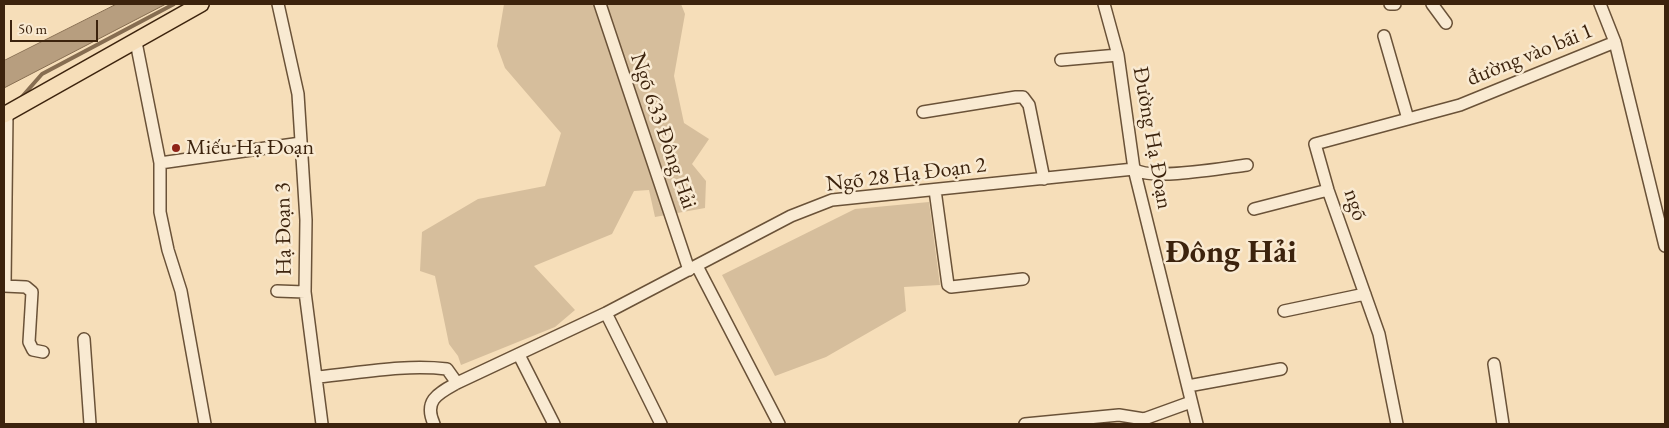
<!DOCTYPE html>
<html>
<head>
<meta charset="utf-8">
<style>
  body { margin:0 }
  #map { position:relative; width:1669px; height:428px; overflow:hidden; background:#f6deb9; font-family:"EB Garamond",serif }
  canvas { display:block }
  .frame { position:absolute; inset:0; border:5px solid #3c230d; pointer-events:none }
  .scale { position:absolute; left:10px; top:20px; width:88px; height:22px; box-sizing:border-box; border:2px solid #3c230d; border-top:0; padding-left:6px; font-size:15px; line-height:18px; white-space:nowrap; color:#3c230d; -webkit-text-stroke:4px #f9ead2; paint-order:stroke }
</style>
</head>
<body>
<div id="map">
<canvas width="1669" height="428"></canvas>
<div class="frame"></div>
<div class="scale">50 m</div>
</div>
<script>
const context = document.querySelector('canvas').getContext('2d');
context.lineJoin = 'round';
function fill(path, color) {
  context.fillStyle = color;
  context.fill(path, 'evenodd');
}
function stroke(path, color, width, dash) {
  context.strokeStyle = color;
  context.lineWidth = width;
  context.lineCap = dash ? 'butt' : 'round';
  context.setLineDash(dash || []);
  context.stroke(path);
}
function drawText(font, color, halo, rows, align = 'center') {
  context.font = font + ' "EB Garamond",serif';
  context.lineWidth = 5;
  context.setLineDash([]);
  context.textBaseline = 'middle';
  context.strokeStyle = halo;
  context.fillStyle = color;
  for (const [text, x, y, turn = 0] of rows) {
    context.save();
    context.translate(x, y);
    context.rotate((+turn || 0) * Math.PI / 180);
    context.textAlign = isNaN(turn) ? turn : align;
    if (halo) context.strokeText(text, 0, 0);
    context.fillText(text, 0, 0);
    context.restore();
  }
}
fill(new Path2D(`
  M504 4H681L685 14 674 76 684 123 709 139 692 164 706 181 705 208 655 217 649 190 634 191 612 234 534 266 575 310 555 327 461 365 458 356 449 344 435 276 420 271 422 232 478 199 545 186 561 133 505 68 497 46Z
  M929 202 940 285 904 287 906 311 826 357 775 376 722 275 855 209Z`), '#d6be9c');
const water = new Path2D(`
  M117 4H166L4 88V61Z`);
fill(water, '#b79e7f');
stroke(water, '#866d51', 1);
stroke(new Path2D(`
  M20 99 42 74 174 4`), '#866d51', 4);
const minor = new Path2D(`
  M278 4 298 94 306 220 305 292 322 424
  M600 4 689 270
  M1104 4 1118 55 1134 169 1197 424
  M1390 4H1395
  M1432 4 1446 23
  M1600 4 1615 42 1665 246
  M1384 36 1408 119
  M136 42 160 163V212L168 250 181 291 205 424
  M1061 60 1118 55
  M923 112 1016 97H1023L1029 105 1044 179
  M160 163 301 143
  M935 190 948 285 951 287 1023 279
  M1254 209 1328 190
  M697 266 779 424
  M5 285 7 114
  M4 286 26 287 32 292 29 342 33 350 43 352
  M277 291 305 292
  M1284 311 1365 294
  M606 313 661 424
  M84 339 90 424
  M519 355 554 424
  M1494 364 1503 424
  M317 377C360 373 404 364 447 369L457 383
  M1188 386 1281 369
  M434 424C423 400 439 393 457 383L606 313 791 216 832 200 1134 169C1150 181 1223 168 1247 165
  M1025 424 1119 415 1144 419 1191 402
  M1397 424 1379 334 1328 190 1315 144 1460 105 1615 42`);
const major = new Path2D(`
  M4 115 201 4`);
stroke(minor, '#6a5238', 14);
stroke(major, '#3c230d', 18);
stroke(minor, '#f9ead2', 11);
stroke(major, '#f6deb9', 15);
for (const [x, y, r, color] of [
  [176,148,5,"#8f2418"]
]) {
  const dot = new Path2D();
  dot.arc(x, y, r, 0, 2 * Math.PI);
  context.fillStyle = color;
  context.fill(dot);
  stroke(dot, '#f9ead2', 2);
}
drawText('22px', '#3c230d', '#f9ead2', [
  ["đường vào bãi 1",1530,55,-22],
  ["Ngõ 633 Đông Hải",663,131,71],
  ["Đường Hạ Đoạn",1152,138,80],
  ["Ngõ 28 Hạ Đoạn 2",906,175,-7],
  ["ngõ",1355,205,71],
  ["Hạ Đoạn 3",284,229,-91]
]);
drawText('22px', '#3c230d', '#f9ead2', [
  ["Miếu Hạ Đoạn",186,148]
], 'left');
drawText('bold 32px', '#3c230d', '#f9ead2', [
  ["Đông Hải",1231,253]
]);
</script>
</body>
</html>
